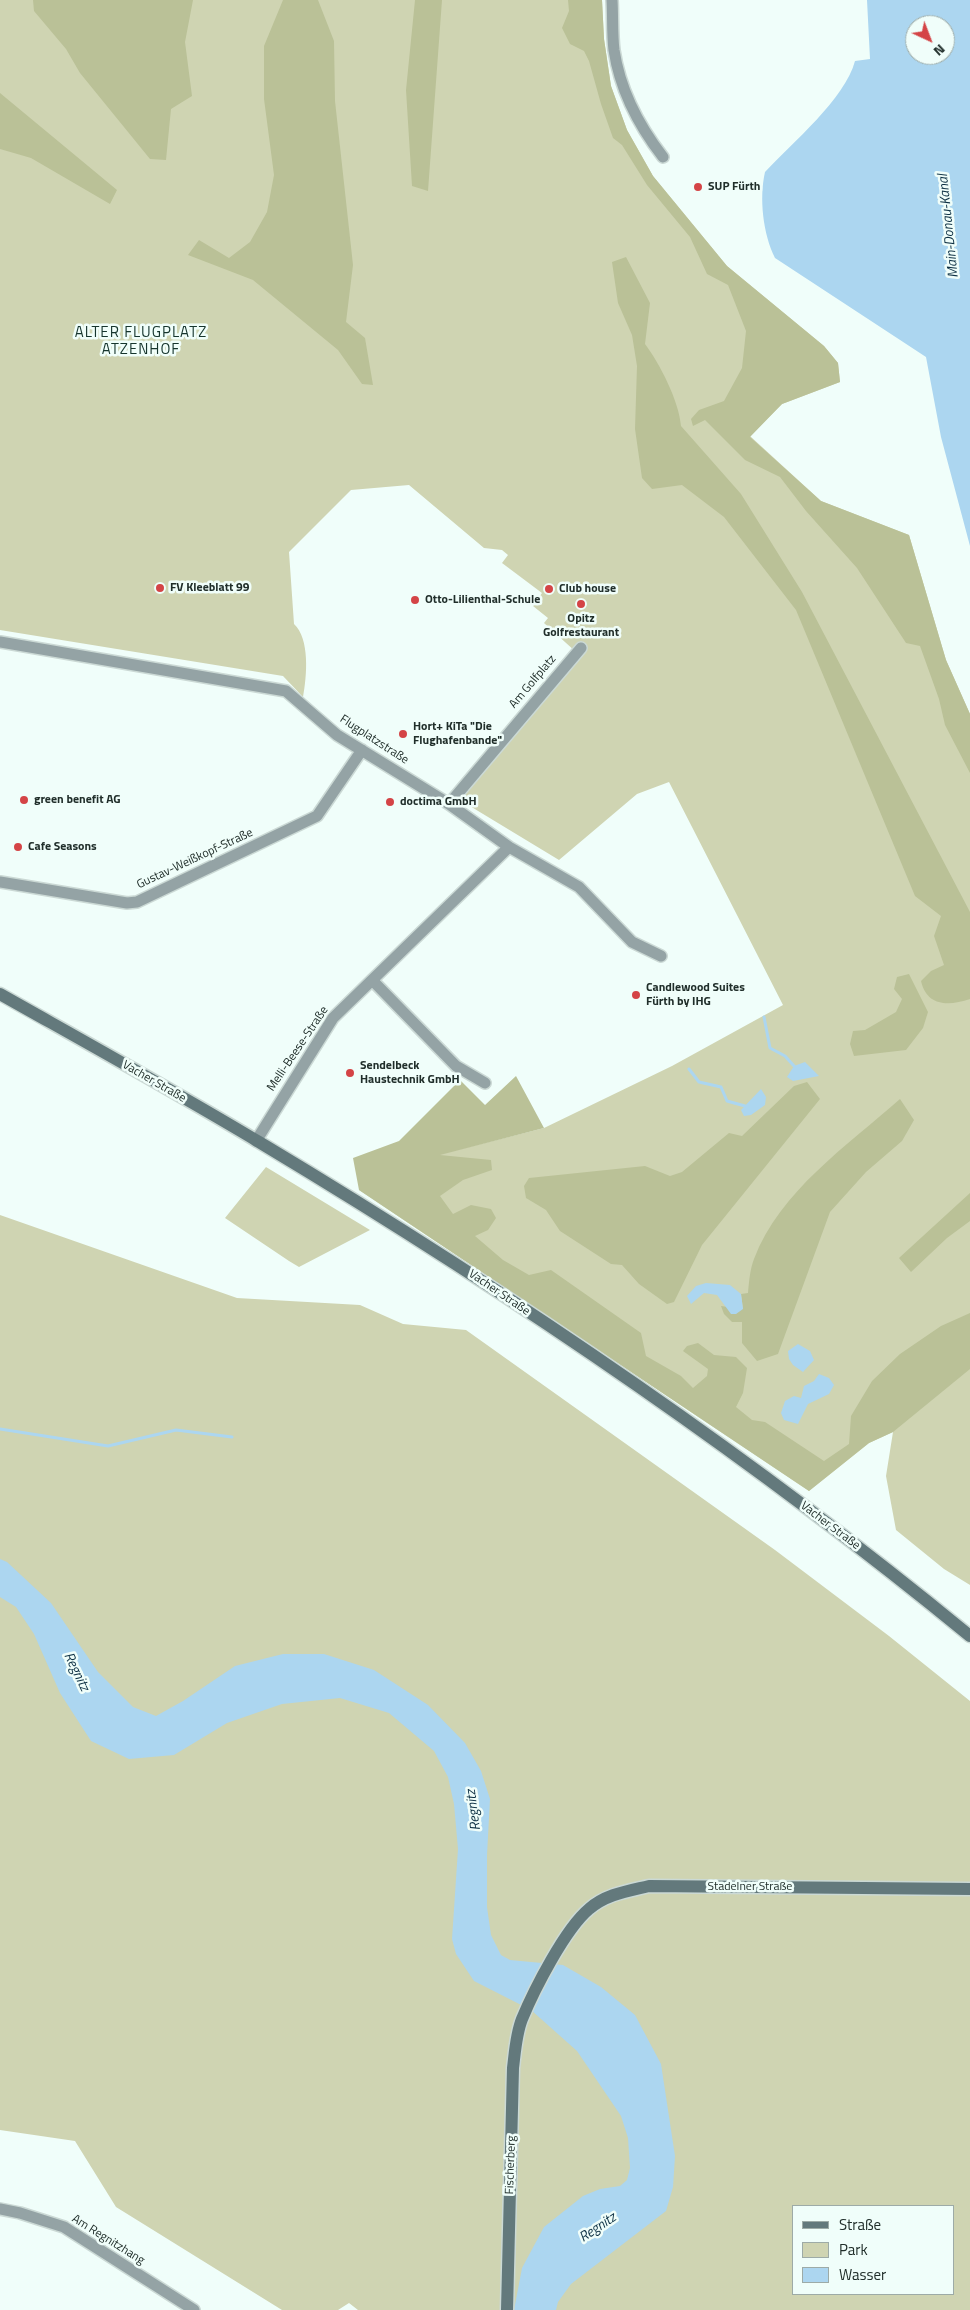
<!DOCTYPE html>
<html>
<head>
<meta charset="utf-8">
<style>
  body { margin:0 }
  #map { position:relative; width:970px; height:2310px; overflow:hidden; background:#f0fefa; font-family:"Titillium Web",sans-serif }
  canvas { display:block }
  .legend { position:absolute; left:792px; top:2205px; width:162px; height:90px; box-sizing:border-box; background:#f0fefa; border:1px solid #9daba7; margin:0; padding:6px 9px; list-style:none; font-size:15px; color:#202e2a }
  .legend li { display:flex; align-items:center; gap:10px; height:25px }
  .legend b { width:25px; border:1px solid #9daba7 }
  .north { position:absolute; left:905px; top:15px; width:50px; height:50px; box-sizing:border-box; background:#f0fefa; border:1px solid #9daba7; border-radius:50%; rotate:137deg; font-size:14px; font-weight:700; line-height:20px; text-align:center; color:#202e2a }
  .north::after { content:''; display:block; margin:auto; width:18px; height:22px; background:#d44446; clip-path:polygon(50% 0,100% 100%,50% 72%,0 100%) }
</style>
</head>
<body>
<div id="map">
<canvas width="970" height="2310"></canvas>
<ul class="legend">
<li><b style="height:6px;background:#63797c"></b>Straße</li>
<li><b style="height:14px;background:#cfd4b2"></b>Park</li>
<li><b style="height:14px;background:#acd6f0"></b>Wasser</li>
</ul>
<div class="north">N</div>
</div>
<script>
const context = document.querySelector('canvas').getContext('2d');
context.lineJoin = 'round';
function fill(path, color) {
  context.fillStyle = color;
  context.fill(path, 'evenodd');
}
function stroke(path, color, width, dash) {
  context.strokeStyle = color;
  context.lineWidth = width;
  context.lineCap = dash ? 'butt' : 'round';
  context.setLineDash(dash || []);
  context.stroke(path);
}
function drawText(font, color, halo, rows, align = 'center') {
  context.font = font + ' "Titillium Web",sans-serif';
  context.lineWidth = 5;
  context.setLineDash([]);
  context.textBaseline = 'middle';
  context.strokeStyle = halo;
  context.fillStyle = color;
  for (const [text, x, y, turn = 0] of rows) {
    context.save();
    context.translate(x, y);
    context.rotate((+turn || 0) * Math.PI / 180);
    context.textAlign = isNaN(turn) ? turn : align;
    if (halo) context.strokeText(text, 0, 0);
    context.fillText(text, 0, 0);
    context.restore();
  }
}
fill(new Path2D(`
  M0 0H602L604 39 611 86 627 130 653 176 727 266 824 346 838 363 840 382 782 404 750 436 821 501 909 535 946 660 970 714V1585L944 1569 896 1530 886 1476 893 1432 869 1443 809 1491 359 1190 437 1155 544 1128 672 1066 783 1005 669 782 637 794 559 860 455 797 576 652 544 623 548 618 533 606 542 593 502 563 508 555 502 550 484 548 409 485 351 490 289 552 294 624C310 639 307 676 303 697L283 676 0 630Z
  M266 1167 370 1230 299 1267 289 1261 225 1218Z
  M0 1215 237 1298 360 1305 403 1324 466 1330 775 1550 889 1636 970 1701V2310H358L349 2303 338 2310H282L116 2207 75 2141 0 2130ZM794 2206H954V2294H794Z`), '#cfd4b2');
fill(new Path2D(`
  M33 0H193L185 42 192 96 171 109 166 160 150 159 80 73 66 49 34 11Z
  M283 0H318L334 41 335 101 353 265 346 322 365 338 373 385 362 384 338 350 253 280 188 255 199 240 229 258 250 242 267 212 274 175 264 99V46Z
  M415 0H442L428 191 412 186 406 90Z
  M568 0H602L604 39 611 86 627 130 653 176 727 266 824 346 838 363 840 382 782 404 750 437 821 501 909 535 946 660 970 714V773L945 725 939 699 920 646 906 643 857 568 806 511 780 477 745 460 705 420 693 426 691 419 699 410 724 401 742 368 746 331 728 285 707 274 690 237 647 185 622 145 613 138 601 104 589 61 584 51 570 44 562 28 569 11Z
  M0 93 117 190 110 204 31 158 0 149Z
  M626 257 650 303 645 344C660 364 679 401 681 426L741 494 802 592 970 912V999C949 1006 927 1007 921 981L931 971 944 965 934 936 941 916 915 896 796 610 724 517 682 485 652 489 642 478 635 429 637 366 632 335 618 303 612 262Z
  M909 974 928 1012 923 1028 906 1050 854 1056 850 1044 853 1031 865 1030 896 1012 902 999 894 989 897 977Z
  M516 1076 544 1128 440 1155 491 1160 492 1170 463 1180 440 1196 453 1214 471 1205 491 1209 496 1218 488 1230 475 1236 503 1260 529 1275 551 1270 641 1333 646 1356 681 1376 693 1388 707 1376 708 1369 683 1351 687 1346 698 1343 714 1355 736 1357 747 1368 743 1393 736 1407 752 1420 765 1422 824 1461 849 1444 851 1416 872 1381 900 1354 941 1326 970 1313V1369L893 1432 869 1443 809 1491 359 1190 353 1158 399 1141 460 1080 485 1105Z
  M807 1082 820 1099 702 1245 674 1302 667 1304 639 1284 622 1265 611 1264 560 1231 546 1210 526 1198 524 1186 529 1178 645 1166 670 1176 682 1172 729 1133 742 1136 794 1086Z
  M900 1099 914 1120 902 1141 866 1172 830 1212 778 1354 757 1361 742 1343V1322H732L724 1314 721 1306 743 1309 741 1294 748 1293C749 1282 750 1269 754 1259 780 1191 847 1146 900 1099Z
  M970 1193V1221L947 1238 911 1272 899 1258Z`), '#bac197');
fill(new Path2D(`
  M867 0H970V546L941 437 926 357 775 258C763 234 759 198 765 172 792 143 845 99 855 61L870 59ZM915 25H945V55H915Z
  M805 1062 819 1076 793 1081 787 1077 794 1066Z
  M761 1089 766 1097 765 1105 751 1115 744 1116 741 1110Z
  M706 1283 730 1285 741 1294 743 1309 736 1314H731L717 1295 704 1293 691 1304 687 1296 696 1286Z
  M798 1344 810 1351 814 1360 803 1372 793 1365 789 1359 788 1351Z
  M819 1374 829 1378 834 1385 829 1394 808 1404 798 1424 784 1420 781 1413 785 1401 794 1396 801 1398 804 1386 814 1381Z
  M0 1559 7 1562 51 1603 98 1672 133 1707 156 1716 183 1701 235 1666 283 1654H324L374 1670 428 1705 465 1743 481 1771 490 1799 487 1855V1907L491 1935 501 1955 510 1960 563 1965 601 1987 635 2015 661 2064 675 2156 673 2187 666 2211 571 2284 558 2302 556 2310H514L522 2268 544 2227 583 2196 600 2189 620 2186 627 2180 630 2168 628 2138 621 2116 577 2051 531 2010 474 1981 456 1954 452 1939 458 1849 454 1804 448 1777 434 1751 389 1713 340 1698 282 1704 227 1723 174 1755 129 1759 91 1741 60 1693 34 1634 16 1607 0 1597Z`), '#acd6f0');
stroke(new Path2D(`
  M764 1017 770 1048 785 1056 794 1066
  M689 1069 699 1082 721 1087 727 1101 745 1106
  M0 1429 108 1446 176 1430 232 1437`), '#acd6f0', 3);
const street = new Path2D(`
  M612 0C613 16 612 34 614 50 620 90 639 126 663 157
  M0 642 286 691 337 735 449 804 509 847 579 887 632 942 661 956
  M449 804 581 648
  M0 882 127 903 137 902 317 816 362 750
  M373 981 456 1066 485 1083
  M256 1141 333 1018 509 847
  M0 2209 20 2213 64 2227 194 2310`);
const secondary = new Path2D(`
  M0 994C87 1043 174 1091 259 1142 506 1290 747 1453 970 1636
  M507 2310 513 2068C515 2052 516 2034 522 2019 534 1990 565 1929 589 1909 606 1894 628 1891 649 1886L970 1889`);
stroke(street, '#cbd9d5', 14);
stroke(secondary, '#cbd9d5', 15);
stroke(street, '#94a3a5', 11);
stroke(secondary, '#63797c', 12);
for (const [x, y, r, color] of [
  [698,187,5,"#d44446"],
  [160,588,5,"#d44446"],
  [549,589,5,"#d44446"],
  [415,600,5,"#d44446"],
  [581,604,5,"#d44446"],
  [403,734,5,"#d44446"],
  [24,800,5,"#d44446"],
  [390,802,5,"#d44446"],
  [18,847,5,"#d44446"],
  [636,995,5,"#d44446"],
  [350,1073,5,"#d44446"]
]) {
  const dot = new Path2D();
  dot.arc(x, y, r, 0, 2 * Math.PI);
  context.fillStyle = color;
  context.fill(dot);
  stroke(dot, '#f0fefa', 2);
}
drawText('bold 12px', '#202e2a', '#f0fefa', [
  ["SUP Fürth",708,187],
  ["FV Kleeblatt 99",170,588],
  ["Club house",559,589],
  ["Otto-Lilienthal-Schule",425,600],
  ["Opitz",581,619,"center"],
  ["Golfrestaurant",581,633,"center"],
  ["Hort+ KiTa \"Die",413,727],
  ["Flughafenbande\"",413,741],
  ["green benefit AG",34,800],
  ["doctima GmbH",400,802],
  ["Cafe Seasons",28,847],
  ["Candlewood Suites",646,988],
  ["Fürth by IHG",646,1002],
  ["Sendelbeck",360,1066],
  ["Haustechnik GmbH",360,1080]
], 'left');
drawText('12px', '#202e2a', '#f0fefa', [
  ["Am Golfplatz",533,682,-50],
  ["Flugplatzstraße",374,740,33],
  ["Gustav-Weißkopf-Straße",195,859,-25],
  ["Melli-Beese-Straße",298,1049,-56],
  ["Vacher Straße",154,1082,30],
  ["Vacher Straße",499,1293,34],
  ["Vacher Straße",830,1526,37],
  ["Stadelner Straße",750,1887],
  ["Fischerberg",511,2165,-88],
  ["Am Regnitzhang",108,2240,32]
]);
drawText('italic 14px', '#0e3144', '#f0fefa', [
  ["Main-Donau-Kanal",949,226,-96],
  ["Regnitz",76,1672,64],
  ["Regnitz",474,1810,-97],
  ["Regnitz",598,2228,-34]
]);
context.letterSpacing = '1px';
drawText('15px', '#16352d', '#f0fefa', [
  ["ALTER FLUGPLATZ",141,333],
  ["ATZENHOF",141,350]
]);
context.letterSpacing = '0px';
</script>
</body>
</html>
